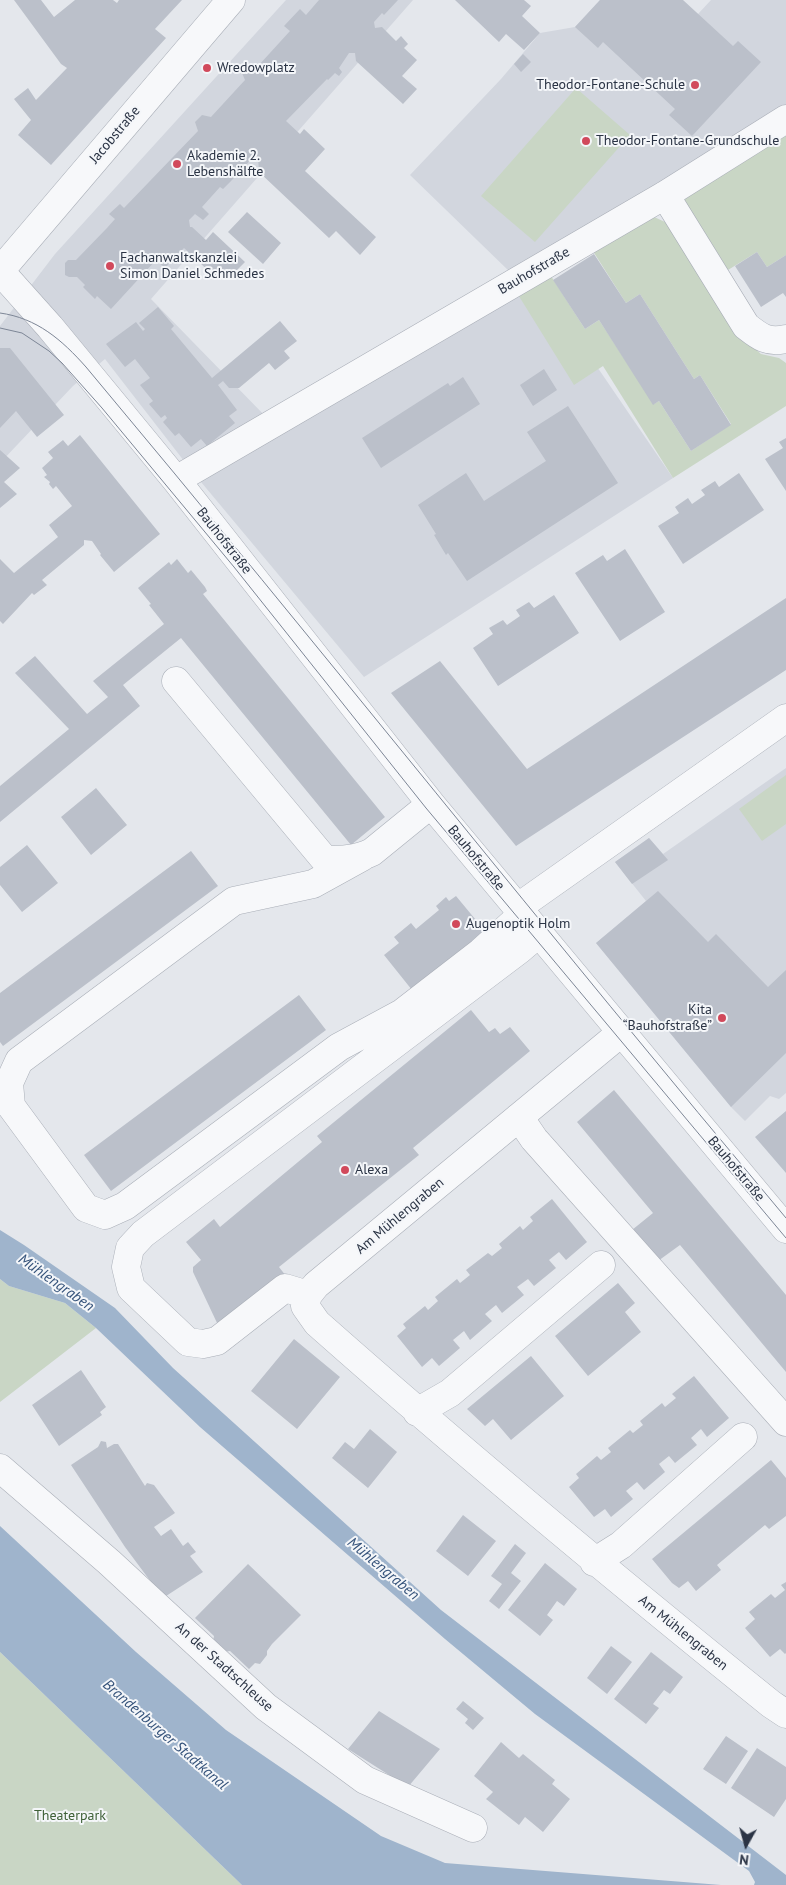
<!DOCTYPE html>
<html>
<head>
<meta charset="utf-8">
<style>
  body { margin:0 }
  #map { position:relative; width:786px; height:1885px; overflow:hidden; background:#e4e7ec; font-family:"PT Sans",sans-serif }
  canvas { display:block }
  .north { position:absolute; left:721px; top:1820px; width:50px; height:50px; -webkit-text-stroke:4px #f4f6f9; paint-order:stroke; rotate:187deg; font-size:14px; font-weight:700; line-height:20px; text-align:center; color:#2b3445 }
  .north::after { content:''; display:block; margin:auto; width:18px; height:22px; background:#2b3445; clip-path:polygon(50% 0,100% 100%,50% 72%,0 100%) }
</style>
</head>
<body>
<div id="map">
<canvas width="786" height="1885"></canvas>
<div class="north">N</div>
</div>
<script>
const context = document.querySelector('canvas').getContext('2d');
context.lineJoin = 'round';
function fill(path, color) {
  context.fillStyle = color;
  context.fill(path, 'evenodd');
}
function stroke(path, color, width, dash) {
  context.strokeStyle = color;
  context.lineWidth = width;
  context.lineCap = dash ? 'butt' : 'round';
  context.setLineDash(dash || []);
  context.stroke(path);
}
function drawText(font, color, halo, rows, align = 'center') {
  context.font = font + ' "PT Sans",sans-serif';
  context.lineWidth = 4;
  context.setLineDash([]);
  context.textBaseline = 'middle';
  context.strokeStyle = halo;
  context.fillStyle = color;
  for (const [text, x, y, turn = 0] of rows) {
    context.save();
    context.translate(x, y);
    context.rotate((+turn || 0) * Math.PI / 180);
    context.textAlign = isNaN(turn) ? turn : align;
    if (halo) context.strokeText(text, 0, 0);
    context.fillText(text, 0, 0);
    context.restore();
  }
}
fill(new Path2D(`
  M286 0H413L151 299 269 420 533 273 673 478 364 677 191 470 105 359 73 386 0 463V326L55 254Z
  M600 0 698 14 711 0H786V106L511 273 410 175 501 79 540 33 575 27Z
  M786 768V1093L779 1099 770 1096 745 1121 731 1107 596 943 646 901 615 862 649 838 663 854Z`), '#d2d6de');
fill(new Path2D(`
  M576 88 630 135 535 242 481 196Z
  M786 129V255L767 267 757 252 728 270 681 195Z
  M652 216 665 222 673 230 747 342 761 354 779 358 786 363V406L673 478 603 366 574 385 517 293 549 273 585 329 599 320 654 404 659 401 691 451 731 424 700 375 694 379 640 294 626 303 591 248Z
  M786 775V824L762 841 739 809Z
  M0 1279 9 1286 65 1303 96 1328 0 1402Z
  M0 1652 242 1885H0Z`), '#c9d6c5');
fill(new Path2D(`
  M0 1230 24 1245 115 1308 173 1368 441 1610 786 1875V1885H754L755 1882 749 1871 535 1714 445 1639 200 1427 96 1328 65 1303 9 1286 0 1279Z
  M0 1526 136 1652 226 1730 381 1836 445 1863 721 1885H242L0 1652Z`), '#9fb4cc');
fill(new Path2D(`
  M14 0H41L54 17 75 0H113L117 3 119 0H182L155 29 166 38 51 165 18 135 31 120 14 99 28 88 36 100 67 68 61 64Z
  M319 0H398L384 15 382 13 374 22 375 28 382 27 396 41 401 36 408 44 404 48 417 60 402 76 417 89 403 104 356 61 355 53H349L339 68 342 72 339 76 335 73 328 80 327 79 286 121 300 134 304 129 325 149 305 171 376 237 360 255 336 231 329 238 259 172 258 157 256 154 232 180 223 189 220 187 202 207 209 214 203 220 195 214 189 220 190 227H192L206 240 213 232 245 262 231 276 223 270 216 278 184 248 165 268 156 260 111 309 97 296 95 299 83 287 85 285 77 277H69L65 275V263L68 260H76L107 228 115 219 109 214 120 204 124 208 198 131 195 122 202 115 211 117 245 80 242 73 252 64 257 63 259 65 290 31 284 26 300 9 306 15Z
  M455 0H524L531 6 522 16 540 33 524 50 506 34 499 42Z
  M600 0H683L733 46 738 41 761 62 692 136 669 115 675 109 603 42 598 48 575 27Z
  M523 54 531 62 521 72 514 64Z
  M247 212 281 243 263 264 228 232Z
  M757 252 767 267 786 255V297L783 293 761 307 735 266Z
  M594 254 626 303 640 294 694 379 700 375 731 425 691 451 659 401 653 405 599 320 585 329 553 280Z
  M158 307 174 326 171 329 212 378 280 321 297 341 284 351 290 358 275 370 269 363 239 388H229L223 381 218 385 237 410 229 416 235 423 207 446 201 439 191 447 179 433 175 436 163 422 167 418 165 415 161 418 149 404 153 401 140 385 150 378 135 359 125 367 106 344 136 322 143 331 145 329 139 323Z
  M0 348H10L64 415 37 437 16 411 0 428Z
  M544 369 557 390 533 406 520 385Z
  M463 377 480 404 381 468 362 438 448 383 450 386Z
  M568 406 618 483 467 581 448 553 446 555 434 535 436 534 418 505 466 473 484 501 546 461 527 432Z
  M80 435 160 534 114 572 100 555 101 554 92 541 84 540V545L42 580 47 585 34 595 32 593 3 624 0 621V559L14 573 58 537 49 525 72 506 56 486 53 489 49 484 50 482 44 477 47 475 42 468 53 458 48 452 63 440 68 446Z
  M786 438V491L765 459 783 448 779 442Z
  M0 450 20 468 4 482 17 494 0 508Z
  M739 473 764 510 683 564 658 526 679 513 675 507 688 498 692 504 705 495 701 490 715 481 719 487Z
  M625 549 665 612 620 641 575 573 603 555 607 561Z
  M177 559 188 573 191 570 205 587 207 591 203 594 385 817 351 845 181 638 123 685 140 706 0 822V786L69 729 15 673 35 656 87 714 108 697 93 681 164 624 149 605 151 604 138 588 169 562 171 565Z
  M554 595 579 633 498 686 473 648 493 634 489 628 503 620 507 625 520 616 516 610 529 602 534 608Z
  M786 598V670L516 846 391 693 440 661 527 769Z
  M96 788 127 825 91 855 61 817Z
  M649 838 668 860 632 884 615 862Z
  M27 845 58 883 22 912 0 885V867Z
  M191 851 218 886 3 1046 0 1042V993Z
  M658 891 708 942 716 934 768 987 786 970V1053L731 1107 596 943Z
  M456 896 485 931 412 990 384 955 399 943 394 937 411 923 416 929 439 910 436 906 446 897 449 901Z
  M299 995 326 1030 111 1191 84 1155Z
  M471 1010 489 1032 495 1028 500 1034 510 1027 530 1051 413 1148 419 1155 279 1267 286 1276 218 1325 193 1272V1267L201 1260 186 1242 214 1219 220 1227 322 1142 317 1136Z
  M614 1090 786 1295V1372L680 1245 658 1261 632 1230 653 1213 577 1122Z
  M786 1111V1173L755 1137Z
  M552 1199 587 1242 566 1260 559 1252 549 1260 556 1268 534 1286 528 1279 517 1287 524 1295 502 1313 496 1305 485 1314 492 1321 470 1340 464 1331 453 1340 460 1348 439 1366 432 1358 422 1367 397 1336 406 1328 403 1324 425 1306 428 1310 438 1301 435 1297 457 1279 460 1283 470 1275 466 1270 488 1253 492 1256 502 1248 499 1244 520 1226 523 1230 533 1221 530 1217Z
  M618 1283 635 1303 625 1312 641 1332 588 1376 555 1336Z
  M294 1339 340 1377 297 1429 251 1391Z
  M531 1356 564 1396 511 1440 493 1419 485 1426 467 1409Z
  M81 1370 106 1407 100 1412 102 1415 59 1446 32 1405Z
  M694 1376 729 1418 707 1437 701 1429 691 1438 697 1445 675 1463 669 1456 659 1464 665 1472 644 1490 637 1482 626 1491 633 1499 611 1517 605 1509 594 1517 569 1487 579 1478 576 1474 597 1456 601 1460 611 1452 608 1448 630 1430 633 1433 643 1425 640 1421 662 1403 665 1407 676 1398 672 1394Z
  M370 1429 397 1452 368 1488 332 1458 345 1442 354 1449Z
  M101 1441 106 1442 107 1448 114 1444H118L145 1486 147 1483 154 1485 175 1513 154 1527 161 1536 171 1529 183 1546 188 1542 196 1552 190 1556 203 1572 163 1598 125 1547 71 1465 98 1447Z
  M771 1460 786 1478V1516L769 1529 765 1525 717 1565 721 1570 696 1591 688 1581 679 1588 672 1583 652 1559Z
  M463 1515 496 1541 468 1576 436 1551Z
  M515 1544 526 1553 511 1573 521 1581 499 1609 489 1601 502 1584 491 1576Z
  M545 1563 577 1589 564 1606 557 1601 547 1615 553 1620 540 1636 508 1610Z
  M248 1564 301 1615 272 1644 267 1651V1655L260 1664 255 1663 249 1669 230 1651 224 1652 213 1642 214 1636 195 1618Z
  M786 1582V1653L785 1654 780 1649 770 1657 745 1628 755 1619 749 1612 771 1594 775 1598 785 1590 781 1585Z
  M611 1646 632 1662 607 1694 587 1678Z
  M651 1652 683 1677 670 1694 664 1690 653 1704 659 1708 646 1724 614 1699Z
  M463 1701 484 1718 473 1730 465 1723 468 1719 456 1709Z
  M379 1711 440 1749 408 1787 348 1749Z
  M726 1736 748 1751 726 1784 703 1769Z
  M501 1742 519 1758 523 1754 555 1780 552 1784 570 1799 543 1832 525 1817 519 1825 486 1799 493 1792 474 1776Z
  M757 1748 786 1767V1799L774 1817 731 1788Z`), '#bbc0ca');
const minor = new Path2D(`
  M231 0 0 271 50 327 176 480 431 804 786 1229
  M665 195 746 326C760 337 767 343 786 339
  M176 480 665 195 786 119
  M176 681 325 860C341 860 356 860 372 852L431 804
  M362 857 313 884 234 901 19 1061 9 1083 11 1106 86 1208 105 1215 125 1206 339 1047 402 1013 481 952 523 914
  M517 908 786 718
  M622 1032 316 1285 308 1295 305 1306 317 1323C465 1454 617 1580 771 1704L786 1714
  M519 1117 534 1139 786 1422
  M308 1295 285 1288 217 1341 203 1344 188 1342 131 1288 126 1267 130 1248 143 1234 519 950 539 933
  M417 1412 450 1393 601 1265
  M0 1468 109 1562 266 1707 365 1780 473 1828
  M594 1562 621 1545 743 1437`);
stroke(minor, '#a9aeb7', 29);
stroke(minor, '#f7f8fa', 28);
stroke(new Path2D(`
  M0 313C37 318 62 340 86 367 322 649 550 937 786 1218
  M0 328 22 333 49 351 62 363 102 408 234 567 426 808 786 1238`), '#7d8696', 1);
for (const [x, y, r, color] of [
  [207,68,5,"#d1495b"],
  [695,85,5,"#d1495b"],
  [586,141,5,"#d1495b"],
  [177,164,5,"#d1495b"],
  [110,266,5,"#d1495b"],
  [456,924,5,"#d1495b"],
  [722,1018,5,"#d1495b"],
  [345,1170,5,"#d1495b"]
]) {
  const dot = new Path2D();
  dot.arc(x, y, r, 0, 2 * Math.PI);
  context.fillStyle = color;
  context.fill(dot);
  stroke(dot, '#f4f6f9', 2);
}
drawText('14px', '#2b3445', '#f4f6f9', [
  ["Wredowplatz",217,68],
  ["Theodor-Fontane-Schule",685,85,"right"],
  ["Theodor-Fontane-Grundschule",596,141],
  ["Akademie 2.",187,156],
  ["Lebenshälfte",187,172],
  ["Fachanwaltskanzlei",120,258],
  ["Simon Daniel Schmedes",120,274],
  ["Augenoptik Holm",466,924],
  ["Kita",712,1010,"right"],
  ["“Bauhofstraße”",712,1026,"right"],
  ["Alexa",355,1170]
], 'left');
drawText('14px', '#2b3445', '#f4f6f9', [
  ["Jacobstraße",115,135,-50],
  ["Bauhofstraße",534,271,-30],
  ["Bauhofstraße",224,541,52],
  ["Bauhofstraße",476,858,50],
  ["Bauhofstraße",736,1169,50],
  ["Am Mühlengraben",400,1216,-40],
  ["Am Mühlengraben",683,1633,39],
  ["An der Stadtschleuse",224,1667,42]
]);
drawText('14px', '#3f6138', '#f4f6f9', [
  ["Theaterpark",70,1816]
]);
drawText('italic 15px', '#34527a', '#f4f6f9', [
  ["Mühlengraben",56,1283,35],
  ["Mühlengraben",383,1569,40],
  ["Brandenburger Stadtkanal",165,1735,41]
]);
</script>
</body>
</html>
